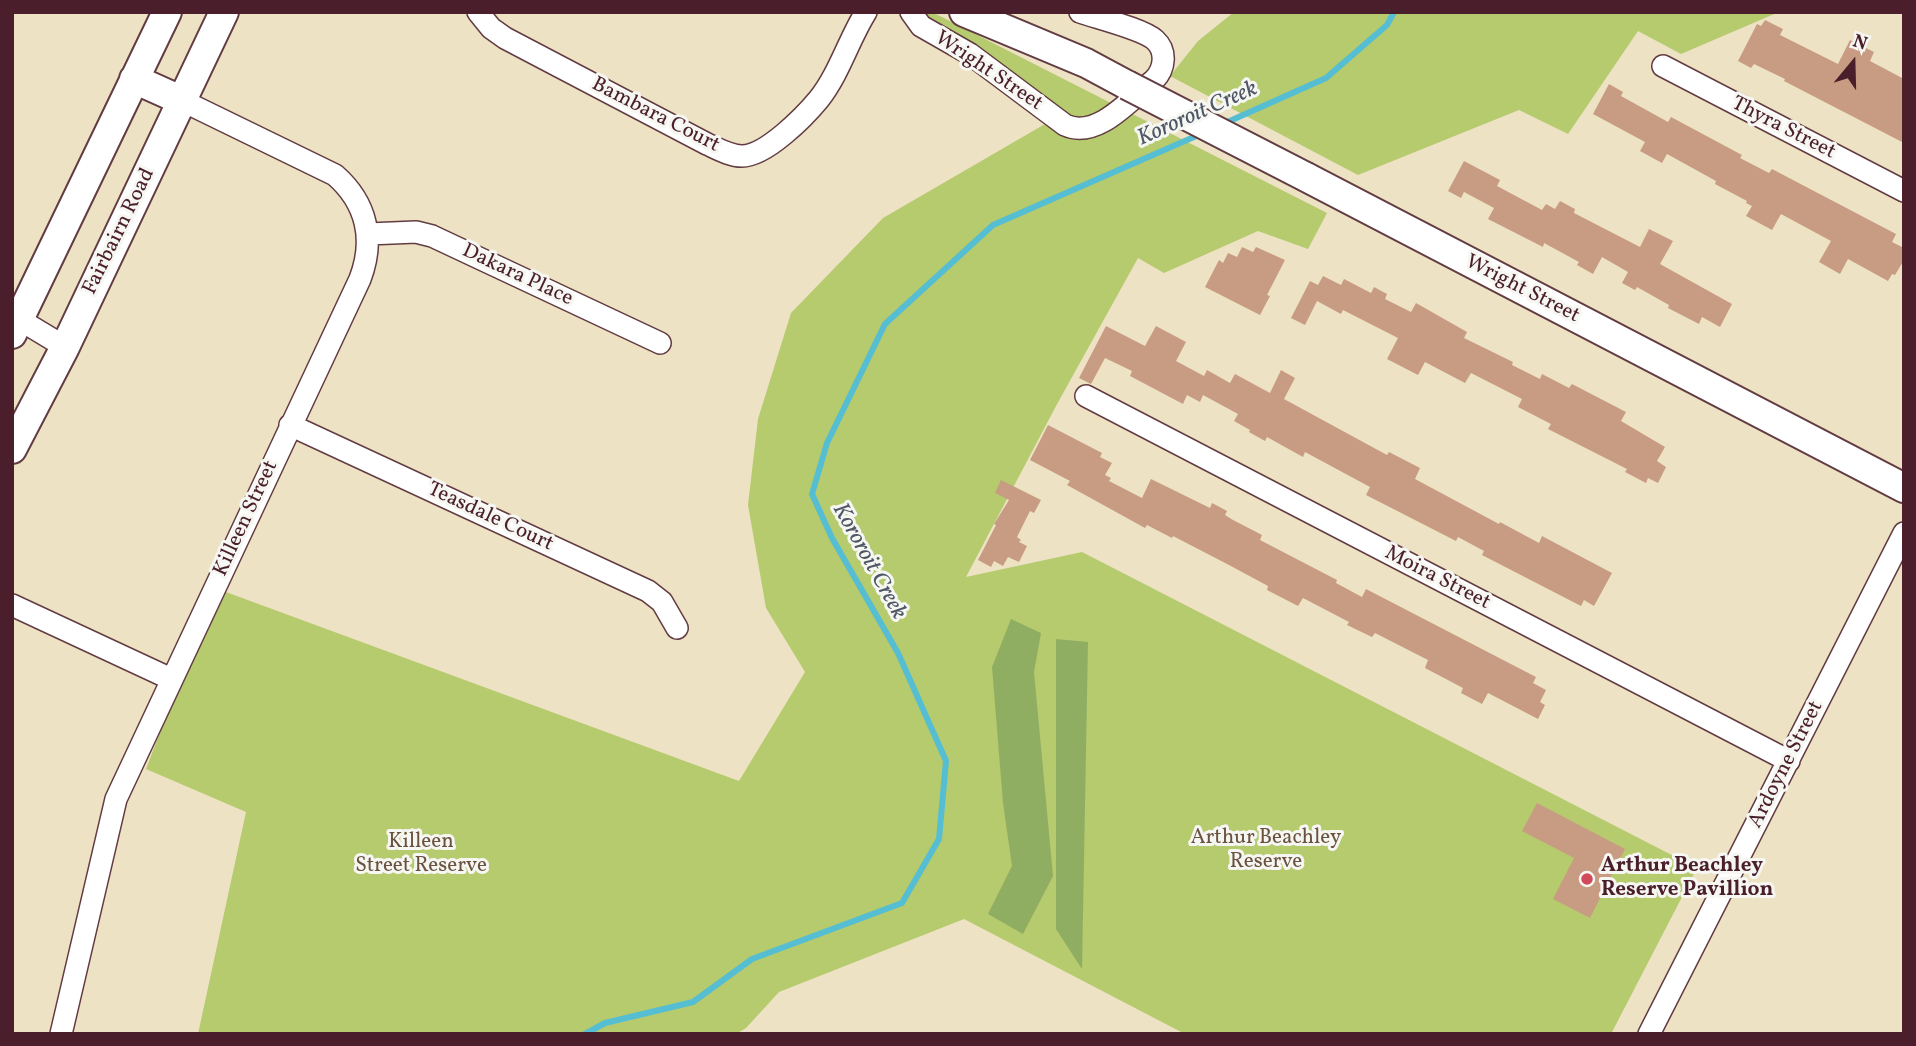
<!DOCTYPE html>
<html>
<head>
<meta charset="utf-8">
<style>
  body { margin:0 }
  #map { position:relative; width:1916px; height:1046px; overflow:hidden; background:#ede2c3; font-family:Vollkorn,serif }
  canvas { display:block }
  .frame { position:absolute; inset:0; border:14px solid #4a1f2b; pointer-events:none }
  .north { position:absolute; left:1818px; top:28px; width:70px; height:70px; -webkit-text-stroke:5px #f6f6f2; paint-order:stroke; rotate:19deg; font-size:19px; font-weight:700; line-height:28px; text-align:center; color:#4a1f2b }
  .north::after { content:''; display:block; margin:auto; width:24px; height:32px; background:#4a1f2b; clip-path:polygon(50% 0,100% 100%,50% 72%,0 100%) }
</style>
</head>
<body>
<div id="map">
<canvas width="1916" height="1046"></canvas>
<div class="frame"></div>
<div class="north">N</div>
</div>
<script>
const context = document.querySelector('canvas').getContext('2d');
context.lineJoin = 'round';
function fill(path, color) {
  context.fillStyle = color;
  context.fill(path, 'evenodd');
}
function stroke(path, color, width, dash) {
  context.strokeStyle = color;
  context.lineWidth = width;
  context.lineCap = dash ? 'butt' : 'round';
  context.setLineDash(dash || []);
  context.stroke(path);
}
function drawText(font, color, halo, rows, align = 'center') {
  context.font = font + ' Vollkorn,serif';
  context.lineWidth = 6;
  context.setLineDash([]);
  context.textBaseline = 'middle';
  context.strokeStyle = halo;
  context.fillStyle = color;
  for (const [text, x, y, turn = 0] of rows) {
    context.save();
    context.translate(x, y);
    context.rotate((+turn || 0) * Math.PI / 180);
    context.textAlign = isNaN(turn) ? turn : align;
    if (halo) context.strokeText(text, 0, 0);
    context.fillText(text, 0, 0);
    context.restore();
  }
}
fill(new Path2D(`
  M932 12 1327 213 1308 249 1258 231 1164 273 1138 258 1056 406 966 577 1082 552 1697 868 1611 1034H1185L964 919 779 992 746 1028 736 1034H198L246 812 146 769 215 588 739 781 805 672 766 608 748 505 758 419 791 313 883 218 1064 113 939 29 924 15Z
  M1234 12H1779L1681 54 1638 31 1568 134 1519 110 1358 175 1170 76 1198 41Z`), '#b6ca6e');
fill(new Path2D(`
  M1011 619 1041 633 1034 672 1053 876 1023 934 988 914 1012 866 1003 803 992 667Z
  M1056 639 1088 642 1082 969 1056 929Z`), '#90ae61');
stroke(new Path2D(`
  M1223 124 1326 78 1387 25 1394 12
  M585 1034 605 1023 693 1002 752 959 902 903 939 839 946 761 898 653 832 538 812 494 827 443 885 324 993 225 1203 133`), '#55bed2', 6);
fill(new Path2D(`
  M1765 20 1783 29 1780 35 1838 64 1850 40 1874 52 1870 61 1904 79V143L1784 81 1785 79 1754 64 1751 68 1738 61 1757 24 1761 26Z
  M1609 84 1623 92 1621 96 1668 122 1671 117 1742 155 1740 158 1769 173 1772 169 1896 234 1892 242 1904 248V260L1895 275 1892 274 1888 281 1848 259 1840 274 1819 262 1831 241 1781 214 1772 230 1746 216 1752 206 1746 203 1747 201 1715 184 1716 181 1667 154 1662 163 1640 151 1645 142 1593 114Z
  M1464 161 1500 180 1497 186 1542 210 1546 204 1555 209 1560 201 1575 209 1574 213 1640 247 1649 229 1673 241 1660 264 1732 304 1720 327 1702 317 1699 324 1668 308 1669 305 1637 287 1635 290 1622 283 1628 272 1602 257 1593 274 1577 265 1579 262 1544 243 1543 247 1488 219 1494 208 1464 192 1461 198 1448 191Z
  M1242 247 1253 252 1256 247 1285 260 1267 295 1270 296 1260 315 1205 287 1219 260 1223 263 1228 253 1237 257Z
  M1323 276 1341 285 1344 279 1371 293 1374 287 1387 294 1385 299 1411 312 1416 303 1467 332 1464 338 1513 362 1512 365 1540 379 1542 374 1569 388 1572 384 1626 412 1621 421 1665 447 1657 461 1666 467 1658 483 1648 478 1646 483 1625 472 1627 469 1548 429 1551 424 1518 407 1522 399 1471 373 1465 383 1425 362 1418 375 1387 359 1398 338 1343 310 1341 314 1317 301 1305 325 1291 318 1310 281 1318 285Z
  M1106 326 1145 346 1156 326 1186 342 1176 361 1204 376 1207 370 1230 383 1235 374 1270 393 1281 370 1295 378 1284 399 1387 455 1389 452 1420 468 1415 479 1499 524 1500 522 1539 543 1542 536 1612 573 1594 606 1584 600 1581 606 1482 555 1484 551 1458 537 1456 541 1366 495 1370 487 1305 452 1303 457 1267 437 1265 441 1249 432 1250 430 1234 421 1238 414 1203 395 1200 402 1187 395 1183 404 1130 376 1132 371 1105 358 1091 384 1079 378Z
  M1048 425 1102 453 1100 457 1112 463 1105 475 1111 478 1109 481 1142 498 1151 479 1210 508 1212 503 1227 511 1225 515 1233 520 1262 535 1260 540 1337 580 1336 583 1362 597 1366 589 1536 677 1533 683 1546 690 1540 702 1545 705 1538 719 1488 693 1482 704 1461 693 1463 688 1425 668 1428 660 1375 633 1372 637 1347 625 1349 622 1303 598 1298 606 1267 590 1268 586 1229 565 1173 536 1172 538 1147 525 1145 528 1067 485 1070 481 1030 460Z
  M1001 480 1041 500 1034 513 1030 511 1017 537 1021 540 1019 542 1027 546 1019 562 1008 557 1003 566 994 561 991 567 978 560 996 525 994 524 1009 500 995 493Z
  M1537 803 1625 849 1590 918 1553 899 1574 858 1522 831Z`), '#c89c82');
const street = new Path2D(`
  M478 12 491 28 505 38 707 144C718 149 730 156 742 156 766 156 805 116 819 99 839 74 849 39 866 12
  M911 12 921 26 970 54 1065 125C1097 140 1131 99 1154 80 1165 69 1167 51 1155 40 1143 29 1097 18 1080 12
  M1663 66 1904 191
  M368 234 416 232 432 236 660 343
  M12 315 65 347
  M1086 396 1789 761
  M290 425 648 591 662 602 677 628
  M12 605 171 679
  M61 1034 116 799 360 279C375 240 367 203 335 175L183 101
  M1649 1034 1904 533`);
const secondary = new Path2D(`
  M964 12 1086 63 1127 85
  M134 79 183 101
  M1306 177 1904 488
  M12 334 167 12
  M12 449 65 347 224 12`);
stroke(street, '#623c42', 24);
stroke(secondary, '#623c42', 32);
stroke(street, '#fff', 21);
stroke(secondary, '#fff', 28);
const secondaryBridge = new Path2D(`
  M1127 85 1306 177`);
stroke(secondaryBridge, '#623c42', 32, []);
stroke(secondaryBridge, '#fff', 28);
for (const [x, y, r, color] of [
  [1587,879,7,"#d1495b"]
]) {
  const dot = new Path2D();
  dot.arc(x, y, r, 0, 2 * Math.PI);
  context.fillStyle = color;
  context.fill(dot);
  stroke(dot, '#f6f6f2', 2.5);
}
drawText('21px', '#4a1f2b', '#f6f6f2', [
  ["Wright Street",988,72,34],
  ["Bambara Court",655,116,27],
  ["Thyra Street",1783,129,27],
  ["Fairbairn Road",120,232,-64],
  ["Dakara Place",517,276,25],
  ["Wright Street",1522,290,27],
  ["Teasdale Court",490,518,25],
  ["Killeen Street",247,519,-65],
  ["Moira Street",1437,579,27],
  ["Ardoyne Street",1787,765,-63]
]);
drawText('21px', '#6a523f', '#f6f6f2', [
  ["Arthur Beachley",1266,839],
  ["Reserve",1266,863],
  ["Killeen",421,843],
  ["Street Reserve",421,867]
]);
drawText('bold 21px', '#4a1f2b', '#f6f6f2', [
  ["Arthur Beachley",1601,867],
  ["Reserve Pavillion",1601,891]
], 'left');
drawText('italic 23px', '#4e5765', '#f6f6f2', [
  ["Kororoit Creek",1198,115,-24],
  ["Kororoit Creek",868,562,61]
]);
</script>
</body>
</html>
